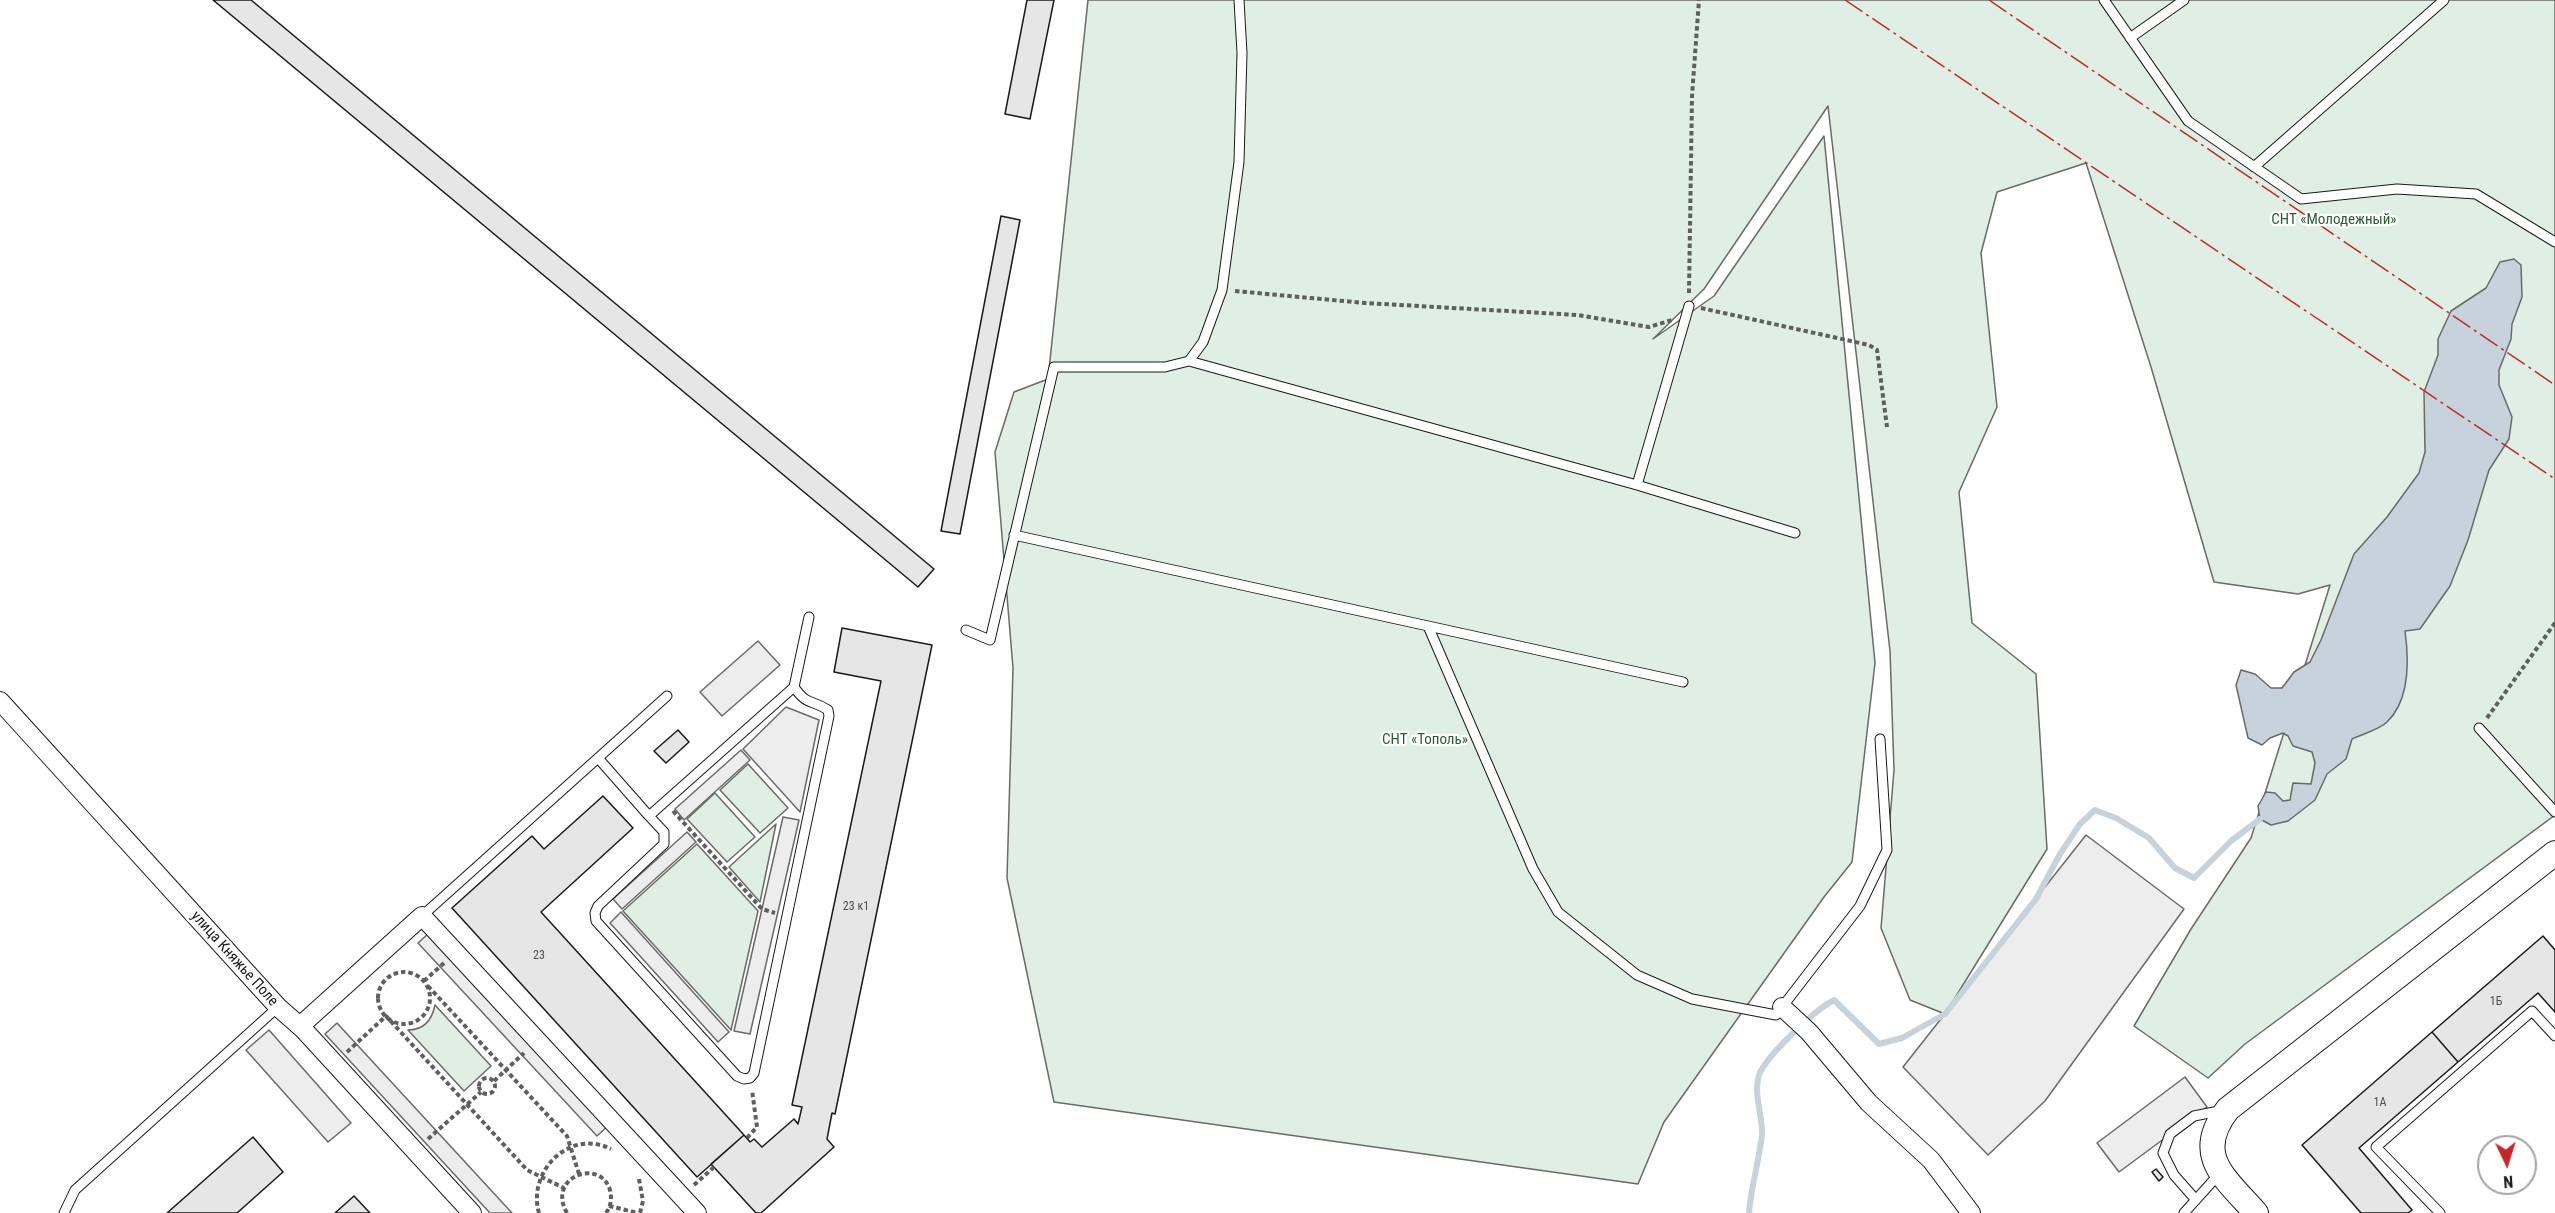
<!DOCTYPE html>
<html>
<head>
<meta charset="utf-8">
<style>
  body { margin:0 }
  #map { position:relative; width:2555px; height:1213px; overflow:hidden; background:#fff; font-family:"Roboto Condensed",sans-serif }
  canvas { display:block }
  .north { position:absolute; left:2477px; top:1135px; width:60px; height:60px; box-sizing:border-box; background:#fff; border:2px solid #a3a3a3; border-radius:50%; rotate:176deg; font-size:16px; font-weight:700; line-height:24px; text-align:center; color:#1a1a1a }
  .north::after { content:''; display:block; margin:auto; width:21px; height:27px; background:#c62828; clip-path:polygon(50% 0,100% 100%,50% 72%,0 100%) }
</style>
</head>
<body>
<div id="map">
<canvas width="2555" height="1213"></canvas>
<div class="north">N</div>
</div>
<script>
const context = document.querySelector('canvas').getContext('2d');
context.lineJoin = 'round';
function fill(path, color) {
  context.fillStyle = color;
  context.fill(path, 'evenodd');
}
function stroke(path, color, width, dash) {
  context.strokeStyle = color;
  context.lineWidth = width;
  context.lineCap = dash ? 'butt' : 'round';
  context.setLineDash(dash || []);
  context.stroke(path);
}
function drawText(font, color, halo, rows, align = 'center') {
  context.font = font + ' "Roboto Condensed",sans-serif';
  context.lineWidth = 4.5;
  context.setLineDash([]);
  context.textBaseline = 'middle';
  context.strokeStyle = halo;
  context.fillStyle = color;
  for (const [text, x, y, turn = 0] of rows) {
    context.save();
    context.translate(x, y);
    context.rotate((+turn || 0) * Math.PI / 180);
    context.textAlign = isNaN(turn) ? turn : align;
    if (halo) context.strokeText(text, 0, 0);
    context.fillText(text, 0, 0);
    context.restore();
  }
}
const green = new Path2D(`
  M1088 0H2555V815L2245 1044 2208 1078 2134 1026 2191 929 2251 838 2330 585 2298 594 2214 582 2151 367 2086 163 1997 192 1981 253 1997 407 1959 492 1972 623 2036 674 2047 849 1945 1014 1910 1000 1881 928 1894 770 1890 651 1828 106 1704 289 1653 339 1714 296 1824 136 1875 663 1852 862 1824 897 1664 1122 1638 1184 1054 1102 1007 878 1013 668 995 452 1014 392 1048 379Z
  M748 764 788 808 760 833 720 790Z
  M715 793 755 837 727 862 687 819Z
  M776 824 760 902 729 867Z
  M697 844 758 911 731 1030 623 911Z
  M435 1005 491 1066 464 1091 408 1030C424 1030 432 1020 435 1005Z`);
fill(green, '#e0efe3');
stroke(green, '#6a6a6a', 1.5);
const parking = new Path2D(`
  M758 641 780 665 722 716 700 692Z
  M786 707 819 720 800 812 743 749Z
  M741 750 750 760 684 820 675 809Z
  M783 817 799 820 750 1034 734 1031Z
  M687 832 696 842 622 909 613 899Z
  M2086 835 2184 909 2045 1101 1988 1155 1903 1067Z
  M621 912 729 1032 718 1042 610 923Z
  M429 933 609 1125 597 1136 418 943Z
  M337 1023 512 1213H490L325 1034Z
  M269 1030 351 1123 328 1142 246 1050Z
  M2185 1077 2207 1107 2119 1172 2097 1143Z`);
fill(parking, '#ededed');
stroke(parking, '#6a6a6a', 1.5);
const water = new Path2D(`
  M2514 259 2521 265 2522 297 2512 324 2511 339 2499 370V385L2512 417 2509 439 2489 470 2468 540 2450 586 2420 629 2405 631C2409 660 2410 700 2387 722 2379 730 2362 734 2352 739L2346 759 2327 774 2315 800 2288 821 2271 825 2260 819 2258 806 2266 792 2275 793 2283 801 2290 800 2293 783 2311 784 2315 763 2312 752 2293 746 2288 736 2283 733 2270 738 2262 745 2248 738 2236 685 2241 670 2255 674 2271 688H2282L2294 672 2310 662 2321 640 2354 554 2387 517 2419 473 2425 452 2424 392 2438 355V339L2451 311 2486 288 2500 262Z`);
fill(water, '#c6d2dc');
stroke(water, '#6a6a6a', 1.5);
stroke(new Path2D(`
  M1749 1213C1751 1187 1759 1161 1762 1135 1763 1116 1753 1094 1759 1075 1766 1056 1816 1009 1834 1000L1879 1044 1902 1038 1945 1014 2036 899 2060 854 2080 824 2095 810 2116 818 2149 838 2175 868 2194 878 2231 841 2260 819`), '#c6d2dc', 6);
const building = new Path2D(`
  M213 0H251L934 569 918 587Z
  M1027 0H1054L1030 119 1005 114Z
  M1001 216 1020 220 960 534 941 531Z
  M842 628 932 645 835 1114 832 1113 827 1139 834 1147 761 1213H756L711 1164 744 1135 750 1142 754 1139 762 1147 794 1119 798 1124 802 1107 792 1105 881 681 834 672Z
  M678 730 689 742 666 763 654 751Z
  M603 796 633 828 541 912 744 1135 697 1177 452 908 532 836 544 849Z
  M2543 936 2555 950V1012L2538 993 2458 1062 2432 1032Z
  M2432 1032 2458 1062 2359 1148 2412 1210 2408 1213H2361L2302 1145Z
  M253 1137 283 1172 237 1213H167Z
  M2156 1169 2163 1177 2159 1181 2152 1172Z
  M354 1196 370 1213H335Z`);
fill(building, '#e6e6e6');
stroke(building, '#1a1a1a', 1.5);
const lane = new Path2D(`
  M2104 0 2188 121 2301 199 2397 189 2476 194 2555 242
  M2130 38 2184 0
  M2254 167 2444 0
  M1189 361 1637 485 1795 533
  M1637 485 1689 306
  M1014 535 1683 682
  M1428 626 1533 869 1558 912 1637 975 1692 999 1776 1015 1860 906 1887 850 1880 739
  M966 630 990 640 1054 367H1165L1189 361 1203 342 1222 290 1239 162 1242 53 1239 0
  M2479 728 2555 812
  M598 758 667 696
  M649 816 664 832V844L598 906 595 913 596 921 737 1076 744 1079 750 1078 754 1073 829 716 828 710C812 699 808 707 794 687
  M422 916 598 758 649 816 794 687 809 617
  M2196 1200 2174 1175 2163 1153 2170 1134 2194 1116 2224 1110
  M64 1213 75 1190 278 1007
  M2184 1213 2220 1173
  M2440 1213 2376 1147 2532 1011 2555 1036`);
const street = new Path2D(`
  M0 701 278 1007 303 1029 472 1213
  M1782 1007 1809 1032 1869 1103 1931 1160 1971 1213
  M300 1026 422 916 697 1213`);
const secondary = new Path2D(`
  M2256 1213C2225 1178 2192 1155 2228 1109L2555 853`);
stroke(lane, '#1a1a1a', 11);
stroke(street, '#1a1a1a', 20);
stroke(secondary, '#1a1a1a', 26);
stroke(new Path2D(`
  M1235 291 1365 303 1578 315 1649 327 1672 320
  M1689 293 1692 96 1699 0
  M1701 308 1869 345 1877 350 1887 427
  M2487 718 2555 623
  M673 811 762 909 775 913
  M378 998a26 26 0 1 1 52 0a26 26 0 1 1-52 0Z
  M424 981 444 963
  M428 986 567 1136 579 1174
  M347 1052 386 1016 527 1170 564 1188
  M479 1086a8 8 0 1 1 16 0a8 8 0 1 1-16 0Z
  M494 1081 524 1053
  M747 1138 757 1127 752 1090
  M428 1139 481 1092
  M639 1179 643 1201 640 1213
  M694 1185 714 1167
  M609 1206 638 1213
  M539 1213C527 1172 569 1128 611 1149
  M567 1213C546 1177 600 1157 610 1190 612 1199 611 1206 606 1213`), '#5f5f5f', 4, [4.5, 3]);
stroke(lane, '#fff', 9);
stroke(street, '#fff', 18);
stroke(secondary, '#fff', 24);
stroke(new Path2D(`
  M1845 0 2555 479
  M1989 0 2555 385`), '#c62828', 1.5, [21, 4.5, 3, 4.5]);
drawText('12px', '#4d4d4d', null, [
  ["23 к1",856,907],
  ["23",539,956],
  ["1Б",2496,1002],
  ["1А",2380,1103]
]);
drawText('15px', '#2b5a34', '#fff', [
  ["СНТ «Молодежный»",2334,220],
  ["СНТ «Тополь»",1425,740]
]);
drawText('15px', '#1a1a1a', '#fff', [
  ["улица Княжье Поле",234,959,48]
]);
</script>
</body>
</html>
